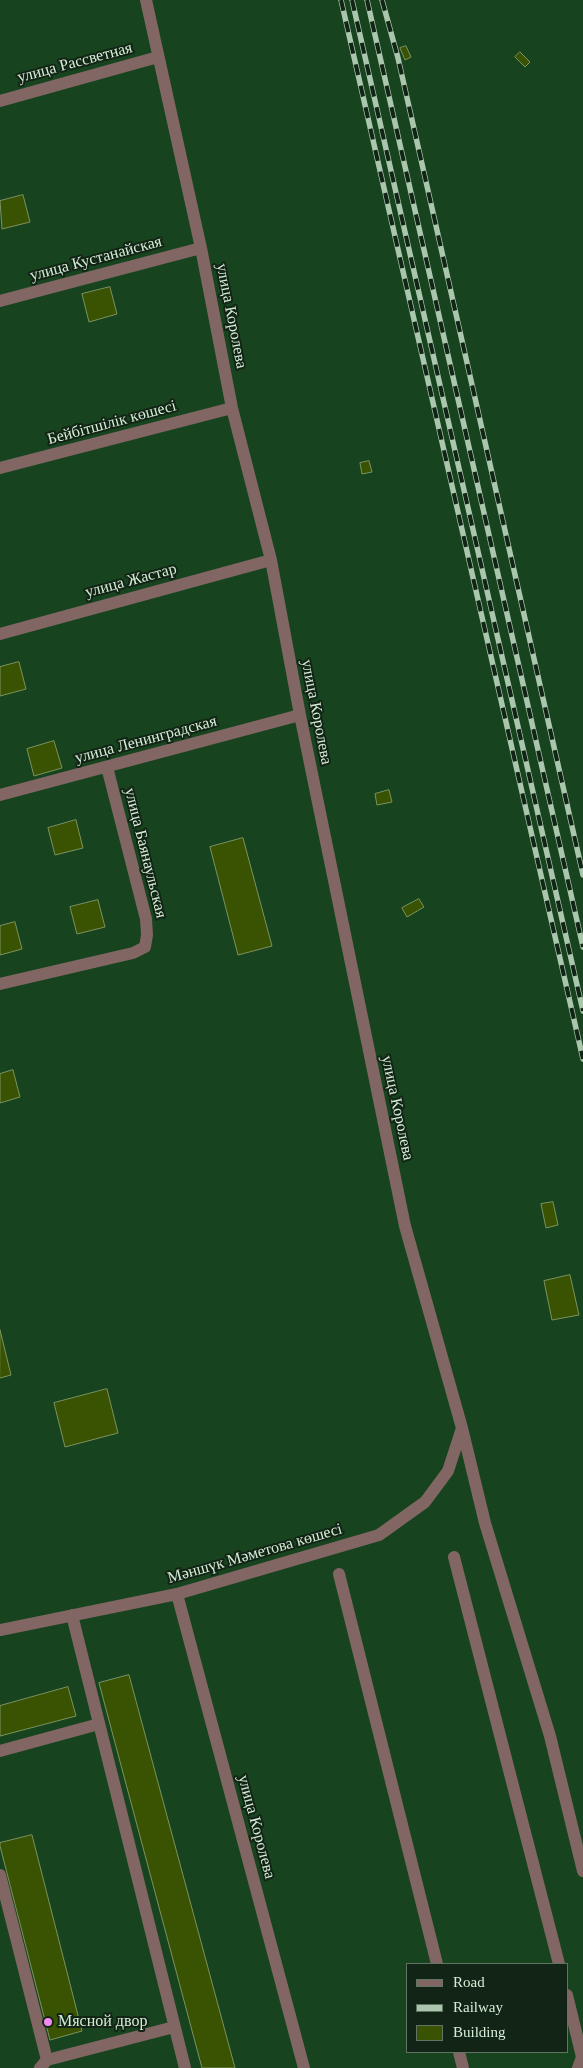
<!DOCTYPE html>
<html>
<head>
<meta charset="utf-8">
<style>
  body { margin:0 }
  #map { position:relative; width:583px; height:2068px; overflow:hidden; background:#17431f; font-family:"Times New Roman",serif }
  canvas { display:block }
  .legend { position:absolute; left:406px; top:1963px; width:162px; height:90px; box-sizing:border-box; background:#122415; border:1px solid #607463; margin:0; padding:6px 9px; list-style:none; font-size:15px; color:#d5edd7 }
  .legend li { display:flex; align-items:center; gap:10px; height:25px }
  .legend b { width:25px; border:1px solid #607463 }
</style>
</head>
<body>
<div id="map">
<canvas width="583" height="2068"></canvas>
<ul class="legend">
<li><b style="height:6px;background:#816663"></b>Road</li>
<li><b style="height:6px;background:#aac7ad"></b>Railway</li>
<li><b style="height:14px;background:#395302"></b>Building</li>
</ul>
</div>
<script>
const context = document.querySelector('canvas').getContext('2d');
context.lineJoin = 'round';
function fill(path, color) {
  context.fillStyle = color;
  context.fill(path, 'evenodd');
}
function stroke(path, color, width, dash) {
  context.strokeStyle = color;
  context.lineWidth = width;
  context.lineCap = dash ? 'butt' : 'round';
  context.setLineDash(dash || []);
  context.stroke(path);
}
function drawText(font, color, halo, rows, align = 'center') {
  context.font = font + ' "Times New Roman",serif';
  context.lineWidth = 4;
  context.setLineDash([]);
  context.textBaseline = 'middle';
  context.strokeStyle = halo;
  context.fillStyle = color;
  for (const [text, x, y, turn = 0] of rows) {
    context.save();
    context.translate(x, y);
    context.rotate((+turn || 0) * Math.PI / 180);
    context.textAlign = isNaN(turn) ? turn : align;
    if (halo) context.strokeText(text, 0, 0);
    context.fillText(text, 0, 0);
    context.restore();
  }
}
const building = new Path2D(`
  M406 46 411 57 405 60 400 48Z
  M520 52 530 62 525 67 515 57Z
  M23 195 30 222 2 229 0 201Z
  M110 287 117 314 89 322 82 294Z
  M369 461 372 472 362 474 360 463Z
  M19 662 26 689 0 696V667Z
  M54 741 62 768 34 776 27 749Z
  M389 790 392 802 377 805 375 794Z
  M76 820 83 848 55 855 48 828Z
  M243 838 272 946 238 955 210 847Z
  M419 899 424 907 407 917 402 908Z
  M98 900 105 927 77 934 70 907Z
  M15 922 22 949 0 955V926Z
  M13 1070 20 1097 0 1103V1074Z
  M553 1202 558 1225 546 1228 541 1204Z
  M570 1275 579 1315 552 1320 544 1281Z
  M0 1330 11 1375 0 1378Z
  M107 1389 118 1433 65 1447 54 1403Z
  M129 1675 235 2068H202L99 1683Z
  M68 1687 76 1716 0 1736V1706Z
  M32 1835 82 2031 50 2040 0 1846V1843Z`);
fill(building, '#395302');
stroke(building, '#7c935f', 1);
stroke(new Path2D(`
  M146 0 201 248 232 408 271 560 300 715 405 1226 462 1428 485 1523 550 1736 583 1871
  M0 101 158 57
  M0 301 201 248
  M0 468 232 408
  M0 634 271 560
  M0 795 300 715
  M0 984 133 953 145 947 147 935 146 919 107 767
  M454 1557 559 1964
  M339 1574 437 1964
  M177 1594 304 2068
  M72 1615 185 2068
  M0 1630 177 1594 379 1535 425 1502 448 1471 462 1428
  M0 1751 99 1724
  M0 1875 47 2060
  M567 1995 582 2057 578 2068
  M459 2052 463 2068
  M40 2068 47 2060 174 2027`), '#816663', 12);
const rail = new Path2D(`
  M341 0 583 1059
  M352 0 583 1011
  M367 0 583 947
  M382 0 398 58 583 875`);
stroke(rail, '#aac7ad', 5.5);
stroke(rail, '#122415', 4, [11]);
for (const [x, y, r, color] of [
  [48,2022,5,"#f38af1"]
]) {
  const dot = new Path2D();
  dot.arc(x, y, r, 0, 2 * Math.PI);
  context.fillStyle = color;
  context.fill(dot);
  stroke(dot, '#122415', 2);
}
drawText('16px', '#d5edd7', '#122415', [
  ["улица Рассветная",75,63,-15],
  ["улица Кустанайская",96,259,-15],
  ["улица Королева",231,316,79],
  ["Бейбітшілік көшесі",112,423,-15],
  ["улица Жастар",131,581,-15],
  ["улица Королева",316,712,79],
  ["улица Ленинградская",146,740,-15],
  ["улица Баянаульская",145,853,76],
  ["улица Королева",397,1108,78],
  ["Мәншүк Мәметова көшесі",255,1554,-16],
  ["улица Королева",256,1827,75]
]);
drawText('16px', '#d5edd7', '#122415', [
  ["Мясной двор",58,2022]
], 'left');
</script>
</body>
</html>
